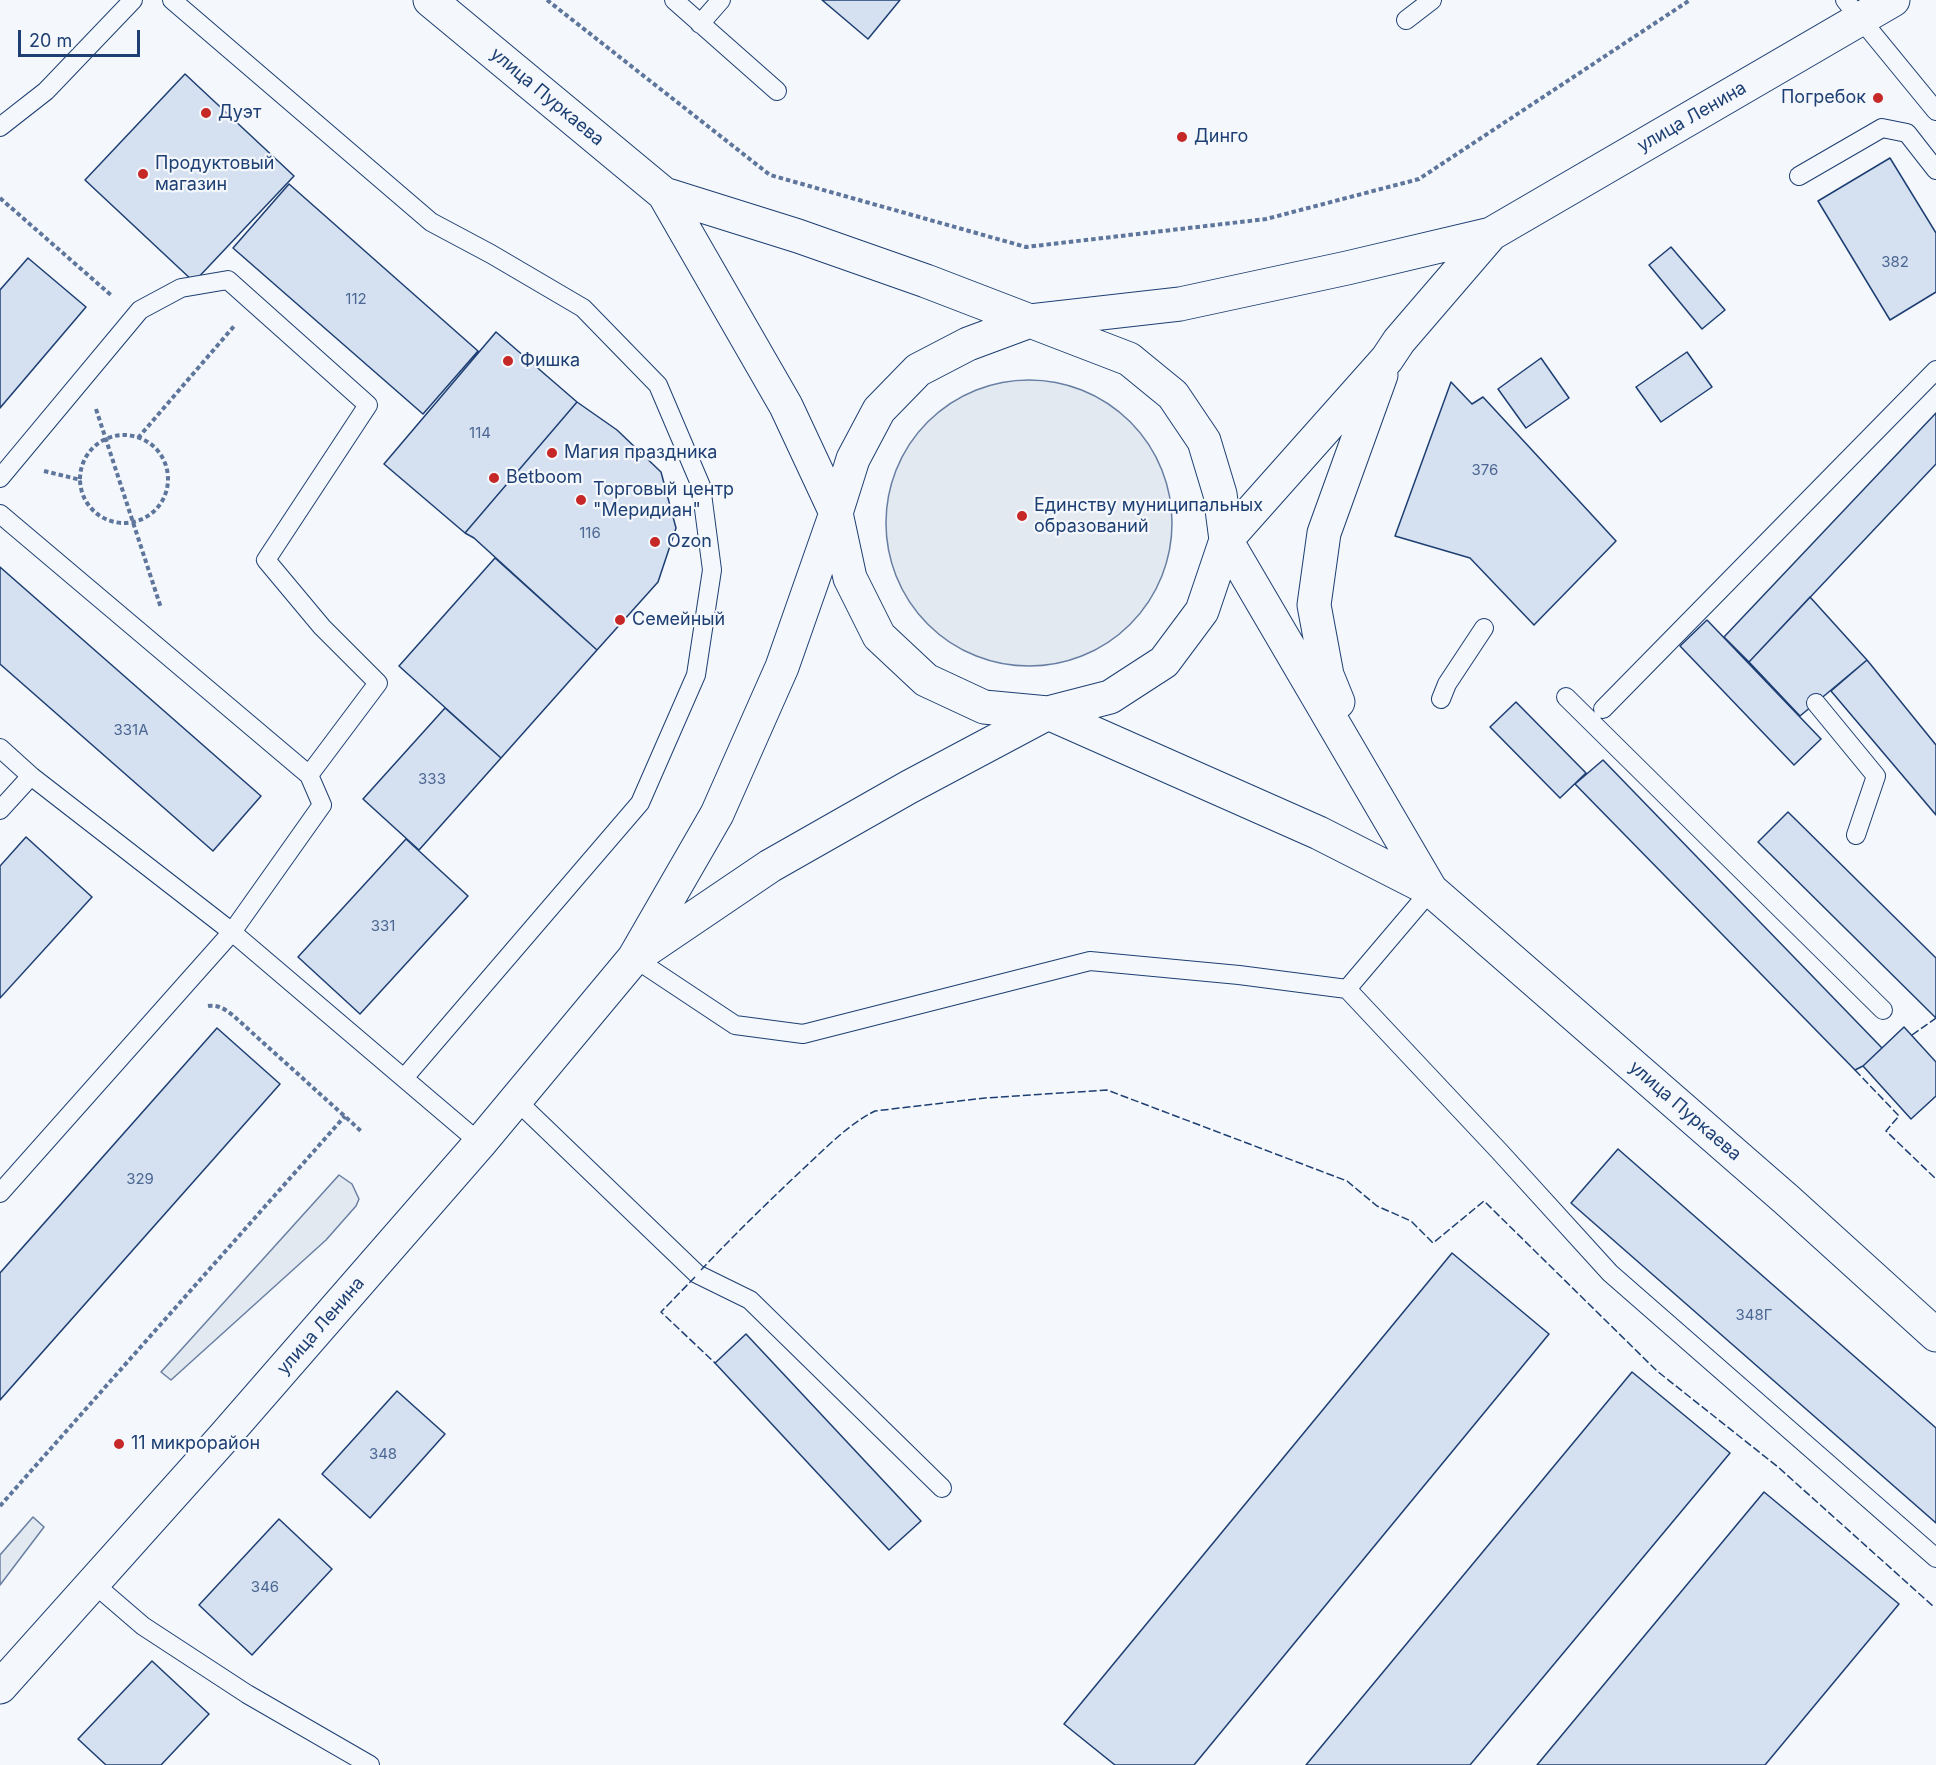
<!DOCTYPE html>
<html>
<head>
<meta charset="utf-8">
<style>
  body { margin:0 }
  #map { position:relative; width:1936px; height:1765px; overflow:hidden; background:#f4f7fb; font-family:Inter,sans-serif }
  canvas { display:block }
  .scale { position:absolute; left:18px; top:30px; width:122px; height:27px; box-sizing:border-box; border:3px solid #1d3f73; border-top:0; padding-left:8px; font-size:18px; line-height:21px; white-space:nowrap; color:#1d3f73; -webkit-text-stroke:4px #f4f7fb; paint-order:stroke }
</style>
</head>
<body>
<div id="map">
<canvas width="1936" height="1765"></canvas>
<div class="scale">20 m</div>
</div>
<script>
const context = document.querySelector('canvas').getContext('2d');
context.lineJoin = 'round';
function fill(path, color) {
  context.fillStyle = color;
  context.fill(path, 'evenodd');
}
function stroke(path, color, width, dash) {
  context.strokeStyle = color;
  context.lineWidth = width;
  context.lineCap = dash ? 'butt' : 'round';
  context.setLineDash(dash || []);
  context.stroke(path);
}
function drawText(font, color, halo, rows, align = 'center') {
  context.font = font + ' Inter,sans-serif';
  context.lineWidth = 4.5;
  context.setLineDash([]);
  context.textBaseline = 'middle';
  context.strokeStyle = halo;
  context.fillStyle = color;
  for (const [text, x, y, turn = 0] of rows) {
    context.save();
    context.translate(x, y);
    context.rotate((+turn || 0) * Math.PI / 180);
    context.textAlign = isNaN(turn) ? turn : align;
    if (halo) context.strokeText(text, 0, 0);
    context.fillText(text, 0, 0);
    context.restore();
  }
}
const green = new Path2D(`
  M886 523a143 143 0 1 1 286 0a143 143 0 1 1-286 0Z
  M339 1175 352 1184 359 1199 356 1206 326 1240 171 1380 161 1372Z
  M33 1517 44 1527 0 1585V1555Z`);
fill(green, '#e3e9f0');
stroke(green, '#687fa3', 1.5);
const building = new Path2D(`
  M822 0H900L868 39Z
  M185 74 294 176 194 282 85 180Z
  M1890 158 1936 233V292L1890 320 1818 201Z
  M289 184 478 351 423 414 233 248Z
  M1671 247 1725 310 1702 329 1649 265Z
  M28 258 86 307 0 408V290Z
  M496 332 577 402 465 533 384 464Z
  M1687 352 1712 387 1661 422 1636 387Z
  M1541 358 1569 398 1526 428 1498 389Z
  M1451 382 1472 404 1483 397 1616 541 1534 625 1470 558 1395 536Z
  M577 402 617 430 661 472 676 528 658 582 597 650 474 538 465 533Z
  M1936 413V464L1749 662 1724 637Z
  M495 558 597 650 501 758 399 666Z
  M0 567 261 796 213 851 0 664Z
  M1810 597 1867 660 1800 716 1749 662Z
  M1707 620 1821 739 1794 765 1680 646Z
  M1867 660 1936 745V815L1831 691Z
  M1516 702 1586 773 1560 798 1490 727Z
  M445 708 501 758 419 850 363 799Z
  M1603 760 1882 1048 1863 1066 1855 1070 1575 784Z
  M1788 812 1936 958V1018L1758 842Z
  M26 837 92 897 0 998V866Z
  M406 839 468 896 360 1014 298 957Z
  M1904 1027 1936 1062V1096L1911 1119 1863 1066Z
  M217 1028 280 1084 0 1400V1273Z
  M1618 1149 1936 1428V1523L1571 1203Z
  M1452 1253 1549 1334 1194 1765H1115L1064 1724Z
  M746 1334 921 1521 889 1550 715 1363Z
  M1632 1372 1730 1453 1470 1765H1306Z
  M397 1391 445 1434 370 1518 322 1474Z
  M1764 1492 1899 1604 1765 1765H1537Z
  M279 1519 332 1569 252 1655 199 1605Z
  M152 1661 209 1714 161 1765H106L78 1739Z`);
fill(building, '#d5e0f0');
stroke(building, '#1d3f73', 1.5);
const lane = new Path2D(`
  M172 0 431 222 491 254 583 308 658 385 701 486 712 570 696 675 640 803 404 1078
  M674 0 777 91
  M1845 0 1936 111
  M1406 20 1432 0
  M700 24 721 0
  M0 127 46 91 133 0
  M1799 176 1882 128 1907 133 1936 170
  M0 478 140 310 181 288 228 280 368 405 266 560 322 627 378 683 309 775
  M0 514 309 775 322 805 232 932 0 1193
  M1566 697 1883 1010
  M1441 699 1447 684 1484 628
  M1816 703 1876 776 1856 835
  M1603 709 1936 370
  M0 748 31 776 232 932 480 1143
  M0 810 31 776
  M634 958 735 1025 803 1034 1090 961 1239 975 1347 989 1431 890
  M1347 989 1500 1152 1610 1273 1936 1558
  M516 1100 697 1274 750 1300 942 1488
  M93 1583 143 1626 247 1694 370 1765`);
const secondary = new Path2D(`
  M430 0 664 194 786 406 836 513 850 578 879 636 926 680 984 707 1048 713 1319 833 1431 890 1787 1200 1936 1335
  M664 194 798 236 926 281 1129 359 1173 395 1204 441 1220 494 1226 540 1431 890
  M1338 702 1327 675 1314 605 1324 533 1381 375
  M640 954 770 866 909 787 1048 713 1110 697 1164 662 1202 611 1226 540 1387 359 1399 341 1491 234
  M0 1687 223 1438 480 1143 634 958 717 814 782 667 836 513 853 459 879 410 918 370 968 344 1030 321 1180 304 1347 268 1491 234 1893 0`);
stroke(lane, '#1d3f73', 20);
stroke(secondary, '#1d3f73', 35);
stroke(new Path2D(`
  M547 0 770 175 1026 247 1266 219 1419 179 1690 0
  M0 198 112 296
  M96 409 161 608
  M80 479a44 44 0 1 1 88 0a44 44 0 1 1-88 0Z
  M138 438 235 325
  M44 471 81 480
  M208 1006C220 1004 229 1012 237 1019L361 1131
  M0 1506 345 1116`), '#5e769c', 4, [4.5, 3]);
stroke(lane, '#f4f7fb', 18);
stroke(secondary, '#f4f7fb', 33);
stroke(new Path2D(`
  M1912 1035 1936 1018
  M1855 1070 1899 1116 1886 1131 1936 1179
  M701 1270C734 1235 768 1202 803 1169 825 1149 847 1125 875 1111L985 1098 1107 1090 1347 1181 1377 1206 1411 1221 1433 1243 1484 1201 1657 1371 1778 1467 1934 1607
  M695 1277 661 1312 715 1363`), '#1d3f73', 1.5, [8, 3]);
for (const [x, y, r, color] of [
  [1878,98,6,"#c62828"],
  [206,113,6,"#c62828"],
  [1182,137,6,"#c62828"],
  [143,174,6,"#c62828"],
  [508,361,6,"#c62828"],
  [552,453,6,"#c62828"],
  [494,478,6,"#c62828"],
  [581,500,6,"#c62828"],
  [1022,516,6,"#c62828"],
  [655,542,6,"#c62828"],
  [620,620,6,"#c62828"],
  [119,1444,6,"#c62828"]
]) {
  const dot = new Path2D();
  dot.arc(x, y, r, 0, 2 * Math.PI);
  context.fillStyle = color;
  context.fill(dot);
  stroke(dot, '#f4f7fb', 2);
}
drawText('15px', '#4b6792', null, [
  ["382",1895,262],
  ["112",356,299],
  ["114",480,433],
  ["376",1485,470],
  ["116",590,533],
  ["331А",131,730],
  ["333",432,779],
  ["331",383,926],
  ["329",140,1179],
  ["348Г",1754,1315],
  ["348",383,1454],
  ["346",265,1587]
]);
drawText('18px', '#1d3f73', '#f4f7fb', [
  ["улица Пуркаева",547,97,40],
  ["улица Ленина",1692,117,-30],
  ["улица Пуркаева",1685,1111,41],
  ["улица Ленина",321,1326,-49]
]);
drawText('18px', '#1d3f73', '#f4f7fb', [
  ["Погребок",1866,98,"right"],
  ["Дуэт",218,113],
  ["Динго",1194,137],
  ["Продуктовый",155,164],
  ["магазин",155,185],
  ["Фишка",520,361],
  ["Магия праздника",564,453],
  ["Betboom",506,478],
  ["Торговый центр",593,490],
  ["\"Меридиан\"",593,511],
  ["Единству муниципальных",1034,506],
  ["образований",1034,527],
  ["Ozon",667,542],
  ["Семейный",632,620],
  ["11 микрорайон",131,1444]
], 'left');
</script>
</body>
</html>
